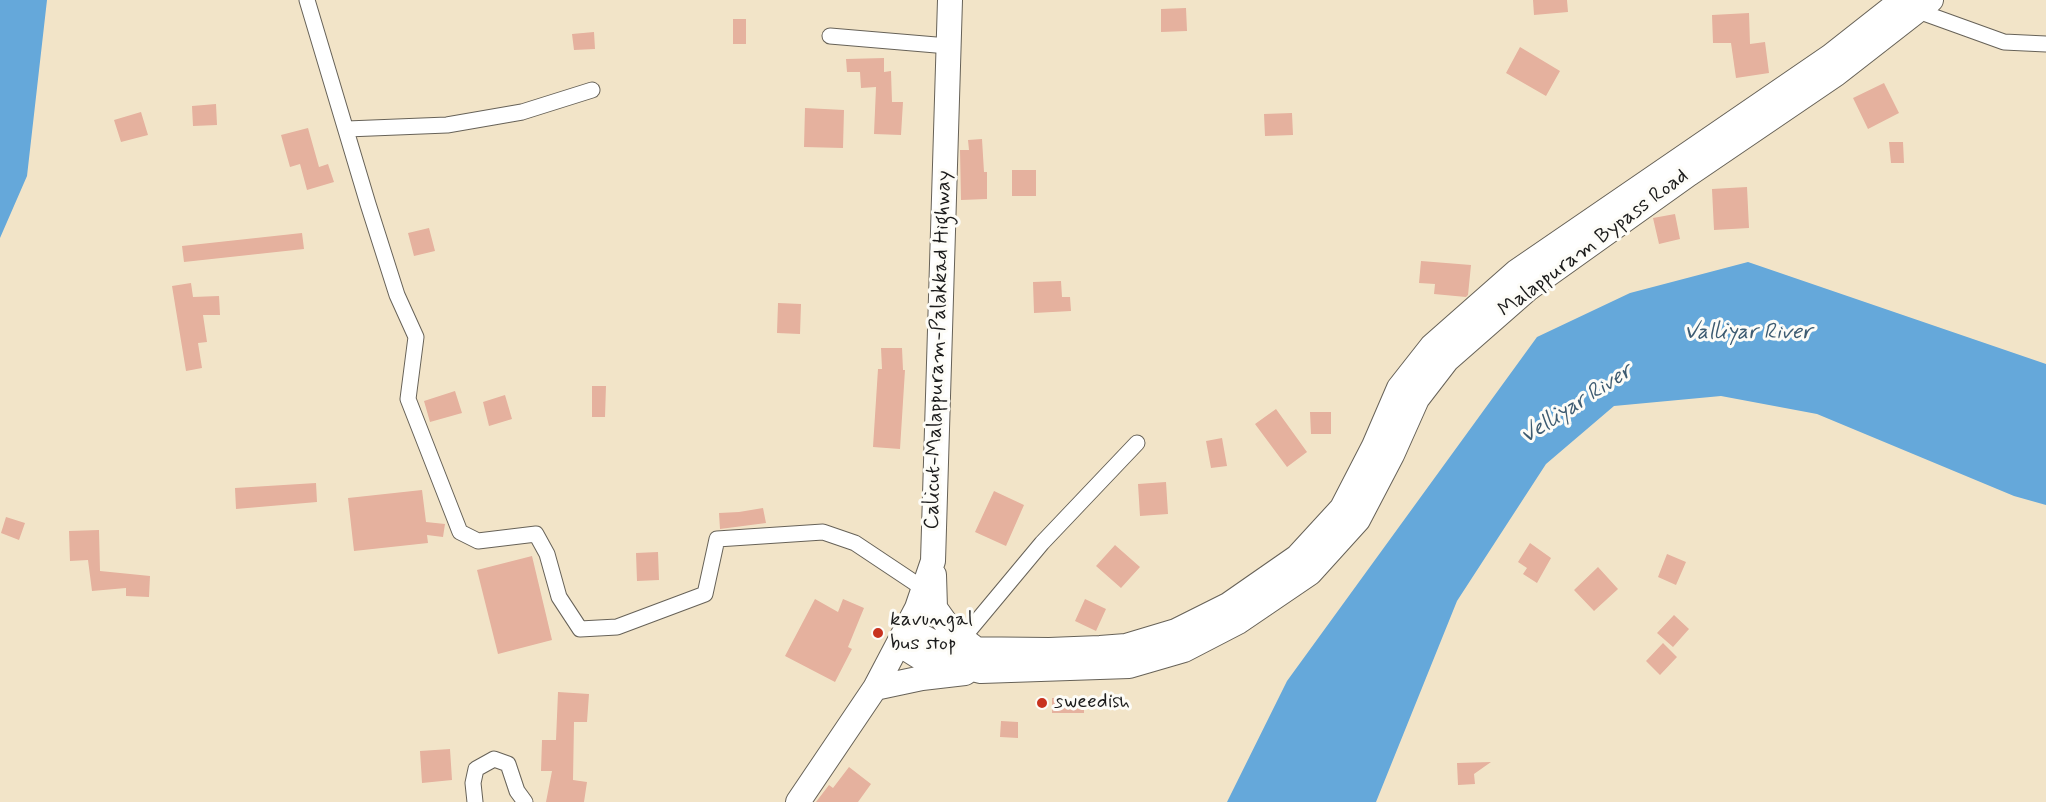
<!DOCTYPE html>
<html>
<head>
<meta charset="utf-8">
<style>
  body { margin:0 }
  canvas { display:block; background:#f2e4c8 }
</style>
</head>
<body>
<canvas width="2046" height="802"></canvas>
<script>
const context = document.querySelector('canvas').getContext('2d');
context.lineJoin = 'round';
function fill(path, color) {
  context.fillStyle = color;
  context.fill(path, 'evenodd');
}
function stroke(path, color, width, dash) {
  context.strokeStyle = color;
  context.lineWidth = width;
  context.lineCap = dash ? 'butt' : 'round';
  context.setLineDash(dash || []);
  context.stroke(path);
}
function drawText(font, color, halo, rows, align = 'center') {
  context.font = font + ' Mynerve,sans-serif';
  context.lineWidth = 6;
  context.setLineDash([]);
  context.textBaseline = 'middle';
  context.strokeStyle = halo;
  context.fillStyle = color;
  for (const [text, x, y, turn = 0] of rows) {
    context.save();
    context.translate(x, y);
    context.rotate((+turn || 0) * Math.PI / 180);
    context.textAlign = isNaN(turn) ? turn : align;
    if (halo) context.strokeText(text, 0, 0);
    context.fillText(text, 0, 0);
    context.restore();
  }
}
fill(new Path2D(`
  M0 0H47L27 176 0 238Z
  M1748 262 2046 364V505L2014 496 1817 414 1721 396 1614 406 1546 464 1457 601 1376 802H1227L1287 681 1537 337 1630 293Z`), '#65a8da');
fill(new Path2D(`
  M1533 0H1567L1568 12 1534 15Z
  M1186 8 1187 31 1161 32V9Z
  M1749 13 1750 44 1765 42 1769 73 1736 78 1731 43H1713L1712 15Z
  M733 19H746V44H733Z
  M594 32 595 49 574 50 572 34Z
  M1520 47 1560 71 1546 96 1506 73Z
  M884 58V72L891 71 892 102H903L901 135 874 134 876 87 861 88 860 72H847L846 59Z
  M1884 83 1899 113 1868 129 1853 98Z
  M216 104 217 125 193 126 192 106Z
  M805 108 844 110 843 148 804 147Z
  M141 112 148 135 121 142 114 120Z
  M1292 113 1293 135 1265 136 1264 114Z
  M308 128 319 167 328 164 334 182 307 190 300 164 290 167 281 135Z
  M982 139 984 172H987V199L961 200 960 150H969L968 140Z
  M1889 142H1903L1904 163H1891Z
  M1012 170H1036V196H1012Z
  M1747 187 1749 228 1714 230 1712 189Z
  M1675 214 1680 239 1659 244 1653 218Z
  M429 228 435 251 414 256 408 233Z
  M302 233 304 249 184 262 182 246Z
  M1421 261 1471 265 1468 295 1466 297 1434 294 1435 284 1419 283Z
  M1061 281 1062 297H1070L1071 311 1034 313 1033 282Z
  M191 283 193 297 219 296 220 315H203L207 342 198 343 202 368 186 371 172 286Z
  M778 303 801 304 800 334 777 333Z
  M881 348H902L903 370H905L900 449 873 447 878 369H882Z
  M592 386H606L605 417H592Z
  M455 391 462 413 430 422 424 401Z
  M505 395 512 419 489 426 483 402Z
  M1276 409 1307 452 1287 467 1255 424Z
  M1310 412H1331V434H1311Z
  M1222 438 1227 466 1211 468 1206 441Z
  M1166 482 1168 514 1140 516 1138 484Z
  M316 483 317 502 236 509 235 488Z
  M422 490 426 522 445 524 443 537 427 535 428 543 354 551 348 498Z
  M994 491 1024 505 1006 546 975 532Z
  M763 508 766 523 720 529 719 513 739 512Z
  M6 517 25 523 19 540 1 533Z
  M99 530 100 571 150 576 149 597 126 596V588L92 591 88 560 70 561 69 531Z
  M1530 543 1551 558 1537 583 1523 574 1527 568 1518 562Z
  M1115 545 1140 567 1121 588 1096 566Z
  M658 552 659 580 637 581 636 553Z
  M1667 554 1686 562 1676 585 1658 577Z
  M532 556 552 640 498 654 477 570Z
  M1598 567 1618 589 1594 611 1574 590Z
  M815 599 838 612 843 599 864 608 848 647 852 649 835 682 785 656Z
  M1085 599 1106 609 1096 631 1075 621Z
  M1674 615 1689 629 1673 647 1657 633Z
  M1663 643 1677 657 1660 675 1646 661Z
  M558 692 589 694 587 722H574L573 780 587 782 584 802H546L552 771H541L542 740H556Z
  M1052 698 1084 699V713H1052Z
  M1001 721 1018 722V738L1000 737Z
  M450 749 452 780 422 783 420 751Z
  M1491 762 1474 774 1475 784 1458 785 1457 763Z
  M849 767 871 784 858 802H816L829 785 833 788Z`), '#e5b19e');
const minor = new Path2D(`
  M307 0 368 204 397 295 416 337 408 399 460 532 478 541 536 534 547 554 559 597 580 629 617 627 705 594 717 539 823 532 855 543 924 589
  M1918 11 2004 42 2046 44
  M830 36 948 46
  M347 129 447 125 522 112 592 90
  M962 639 1042 543 1137 443
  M475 802 473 783 476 769 494 759 508 764 517 791 525 802`);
const trunk = new Path2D(`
  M934 575 935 608 950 629 976 649
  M907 628 931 641 954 649 1049 650 1100 648 1126 646 1176 631 1228 605 1297 557 1342 508 1374 446 1399 388 1432 346 1516 272 1831 56 1902 0
  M899 644 918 656 981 671 1129 666 1184 650 1238 622 1310 573 1358 520 1392 455 1417 399 1447 360 1528 289 1689 174 1836 74 1931 0
  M875 688 922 678 965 673
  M798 802 875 688 917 608 933 561 950 0`);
stroke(minor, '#676258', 17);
stroke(trunk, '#676258', 26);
stroke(minor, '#fff', 15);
stroke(trunk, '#fff', 24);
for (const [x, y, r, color] of [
  [878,633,6,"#c8321e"],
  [1042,703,6,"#c8321e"]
]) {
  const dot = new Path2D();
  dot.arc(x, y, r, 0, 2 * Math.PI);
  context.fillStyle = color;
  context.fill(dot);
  stroke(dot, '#fdfcf7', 2);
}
drawText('21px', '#1c1c1c', '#fdfcf7', [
  ["Malappuram Bypass Road",1594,244,-37],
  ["Calicut-Malappuram-Palakkad Highway",939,350,-88]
]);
drawText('21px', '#1c1c1c', '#fdfcf7', [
  ["kavungal",890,621],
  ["bus stop",890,645],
  ["sweedish",1054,703]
], 'left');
drawText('italic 22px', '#3d5b71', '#fdfcf7', [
  ["Valliyar River",1748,333],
  ["Velliyar River",1577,405,-33]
]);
</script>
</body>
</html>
